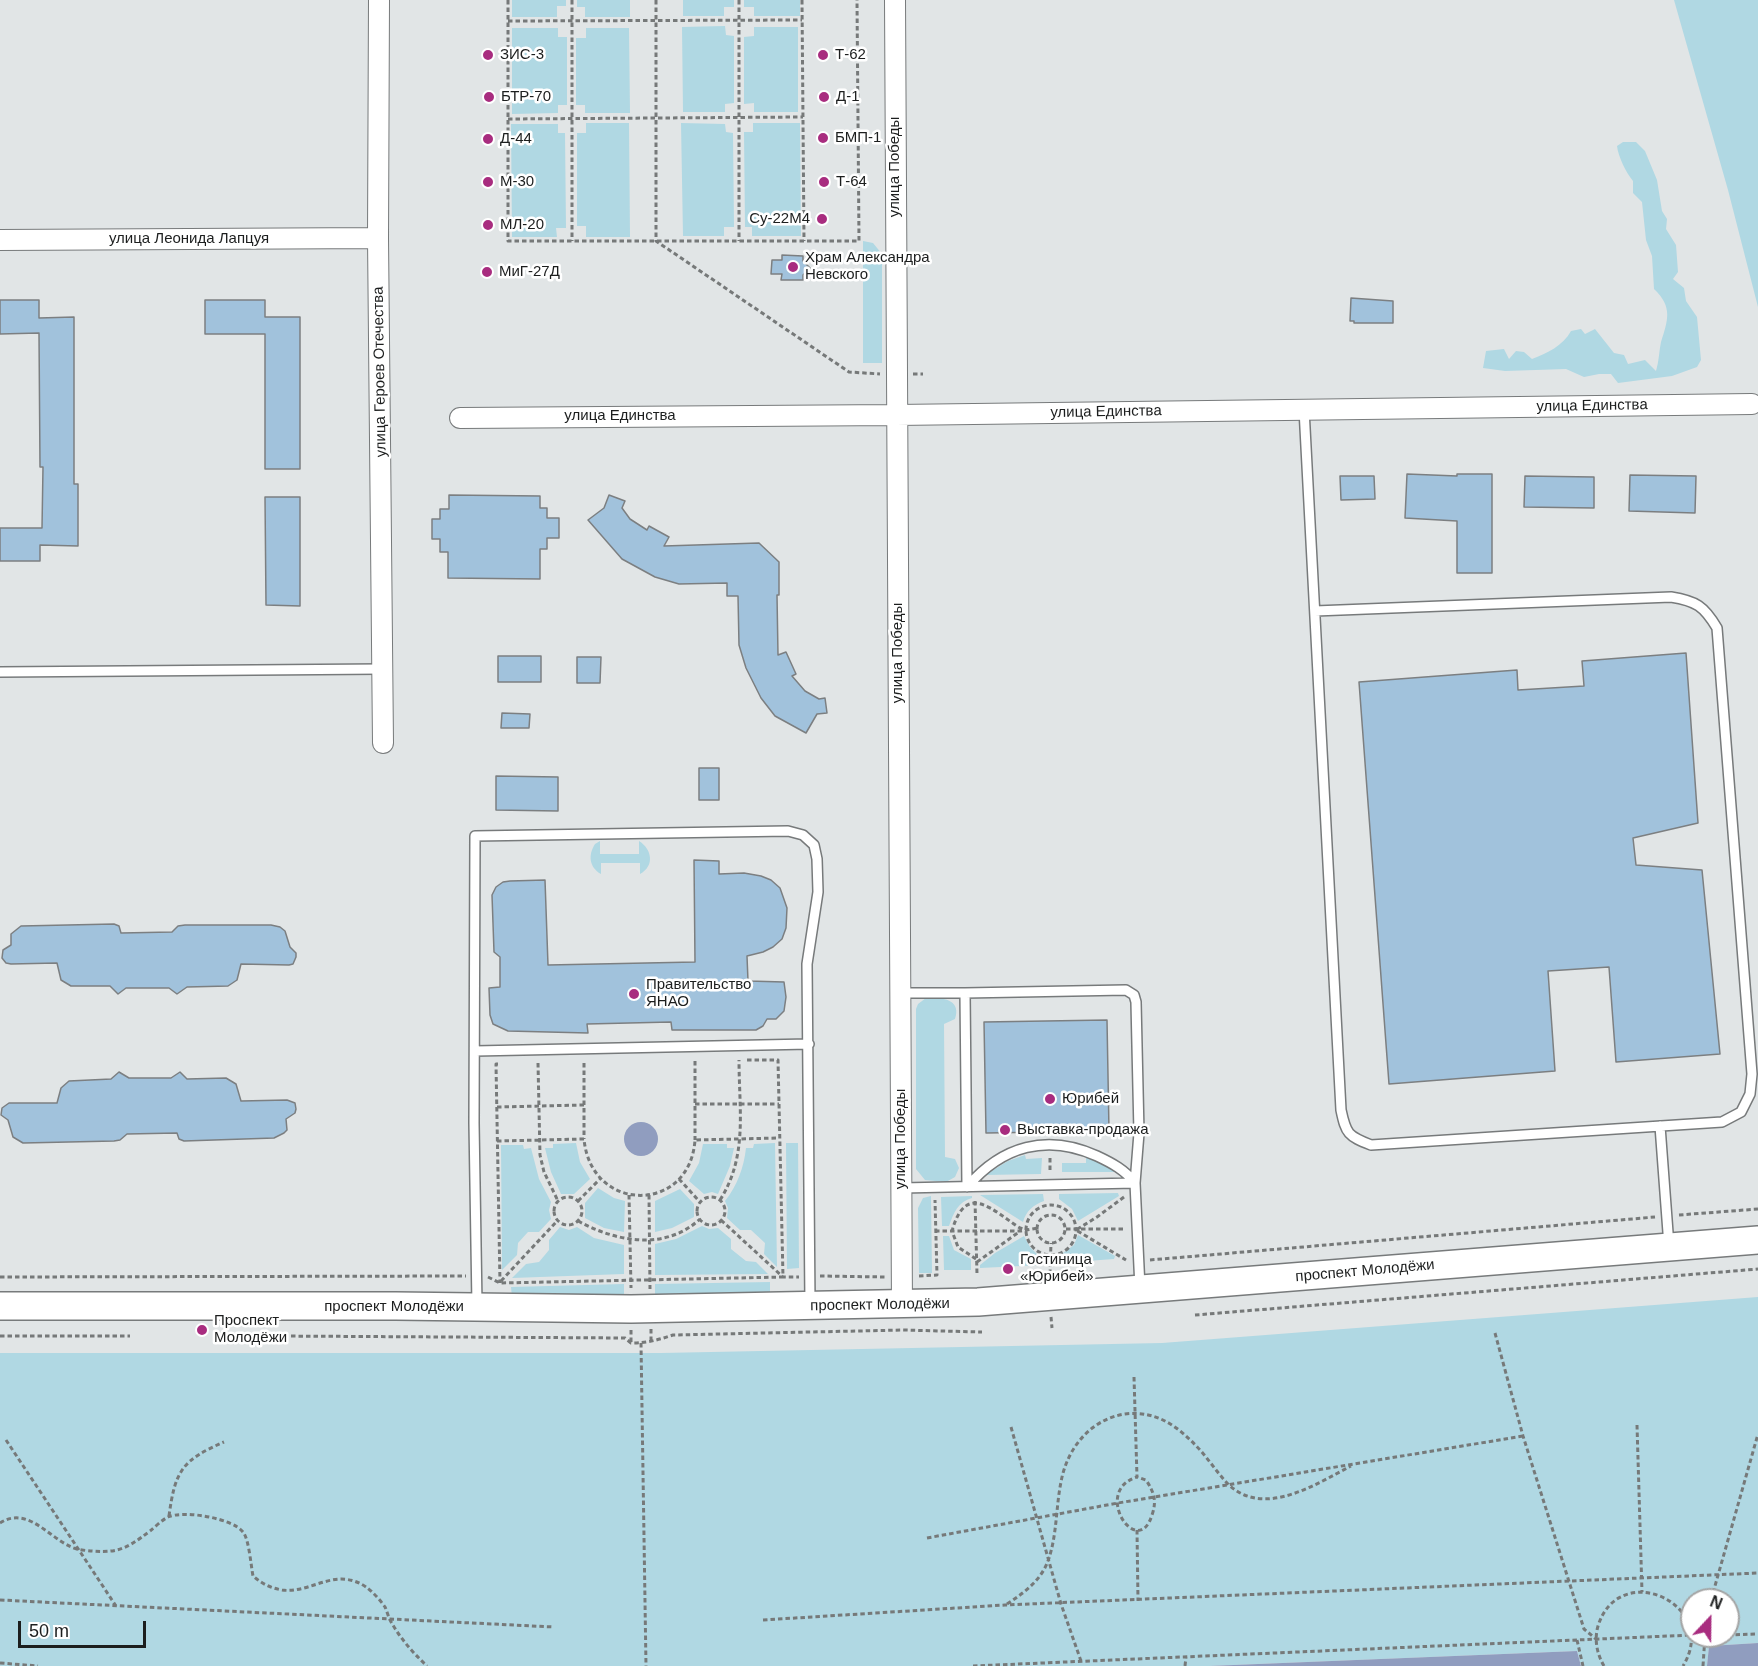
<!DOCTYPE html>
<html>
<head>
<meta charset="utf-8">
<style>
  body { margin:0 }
  #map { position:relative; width:1758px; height:1666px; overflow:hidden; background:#e1e5e6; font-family:Helvetica,sans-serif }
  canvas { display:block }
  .north { position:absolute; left:1680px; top:1588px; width:60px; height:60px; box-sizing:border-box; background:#fff; border:2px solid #a4a5a5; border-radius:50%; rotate:22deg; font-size:16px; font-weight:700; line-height:24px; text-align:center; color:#1c1e1e }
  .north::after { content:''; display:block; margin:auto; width:21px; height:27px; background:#a82c7f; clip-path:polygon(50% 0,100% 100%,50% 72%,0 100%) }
  .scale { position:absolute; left:18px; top:1621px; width:128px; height:27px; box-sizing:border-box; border:3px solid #1c1e1e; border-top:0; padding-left:8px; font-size:18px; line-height:21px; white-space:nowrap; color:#1c1e1e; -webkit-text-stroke:4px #fff; paint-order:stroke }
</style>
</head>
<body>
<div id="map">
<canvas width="1758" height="1666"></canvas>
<div class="north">N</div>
<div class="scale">50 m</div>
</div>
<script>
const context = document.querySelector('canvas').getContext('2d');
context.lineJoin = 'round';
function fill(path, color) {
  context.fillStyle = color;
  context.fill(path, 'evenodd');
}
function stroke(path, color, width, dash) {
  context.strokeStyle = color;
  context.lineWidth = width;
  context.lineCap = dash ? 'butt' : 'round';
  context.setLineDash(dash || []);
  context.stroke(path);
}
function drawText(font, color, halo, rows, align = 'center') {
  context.font = font + ' Helvetica,sans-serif';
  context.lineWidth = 5;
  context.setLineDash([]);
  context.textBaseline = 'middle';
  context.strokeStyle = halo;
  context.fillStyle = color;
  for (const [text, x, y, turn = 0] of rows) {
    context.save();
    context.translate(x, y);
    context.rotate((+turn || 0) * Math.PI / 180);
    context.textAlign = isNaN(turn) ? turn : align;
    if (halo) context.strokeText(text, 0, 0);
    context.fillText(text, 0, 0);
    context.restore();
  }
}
fill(new Path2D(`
  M512 0H566V6H557V17H512Z
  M577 0H630V17H585V7H577Z
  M683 0H734V7H724V16H683Z
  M744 0H800V16H754V7H744Z
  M1674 0H1758V307L1728 190Z
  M725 26 726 35 734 36V103L725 104V112H683L682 27Z
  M754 27H798V112H754V103L744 104V37L754 36Z
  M512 28H558V37H567V105H558V113L512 114Z
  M586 28H629L630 113H585V105H576V38H586Z
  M586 123H629L630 237H586V226H577V133H586Z
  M681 123 725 124 726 132 733 133 734 227H724V236H683Z
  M753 123H800L801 236H752V227H745L744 132H753Z
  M511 124H558V133H565L566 228H556L557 237H512Z
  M1623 142H1636L1645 151 1657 180 1662 211 1667 219 1666 229 1676 245 1678 272 1673 279 1684 288 1686 301 1697 317 1701 360 1697 367 1672 376 1618 383 1611 374H1599L1584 377 1566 369 1505 371 1483 368 1486 351 1504 349 1509 359 1516 351 1524 352 1532 359C1547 353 1563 346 1571 331L1581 329 1585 334 1595 329 1614 353 1624 355 1628 364 1645 360 1656 371C1659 361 1659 352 1661 342 1668 320 1673 307 1654 289L1652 256 1646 240 1642 202 1633 193V181C1626 173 1618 156 1617 146Z
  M863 241 873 243 882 254V363H863Z
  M600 841V854H639V841C652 849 655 866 640 874V863H601V874C589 867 588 855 595 844Z
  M926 998C941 997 962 999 955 1019L944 1024 945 1157 955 1159 959 1168 955 1177 946 1182 925 1180 916 1169V1009L918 1004Z
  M576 1143 580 1162 590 1179 574 1194H561L551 1172 545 1148H553V1144Z
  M775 1143 777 1267 764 1254 765 1243 751 1230H740L727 1218 728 1208 725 1201C737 1186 744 1167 746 1148H753L754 1144Z
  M786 1143H798L799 1268 787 1269Z
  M703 1144H727V1148H734L730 1166 718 1194 712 1192 704 1194 689 1181 699 1163Z
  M501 1145H523L524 1149 531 1148 539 1179 551 1202 549 1210 551 1219 539 1232H528L518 1243 517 1255 502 1270Z
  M1025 1155 1026 1159 1042 1158 1041 1174 985 1175 1008 1161Z
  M1086 1156 1115 1170 1116 1172H1062V1163H1086Z
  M598 1188 614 1198 625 1201 624 1232 604 1228 585 1218V1203Z
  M680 1189 694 1204V1217L672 1228 655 1232V1201Z
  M1118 1193 1119 1196 1078 1221 1072 1209 1059 1199V1194Z
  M1043 1194 1044 1201C1033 1205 1026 1211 1023 1222L980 1195Z
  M931 1196 932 1273H919L918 1208 923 1198Z
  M972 1196V1198C958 1202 954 1212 949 1226H942L941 1197Z
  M702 1226 709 1229 718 1228 731 1239V1249L746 1261 756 1262 768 1274 655 1275V1244L676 1239Z
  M560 1227 569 1230 577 1227 594 1238 624 1245V1274L512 1278 526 1264 539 1262 549 1250V1240Z
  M1078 1235 1115 1256 1114 1259 1060 1263 1059 1256 1074 1245Z
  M943 1236H949L954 1250 971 1259V1270H944Z
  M1024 1236 1030 1247 1042 1259V1265L980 1268V1265L995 1253Z
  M770 1282V1294L655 1297V1284Z
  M624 1284V1294L512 1297 511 1287Z
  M1758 1297V1643L1709 1646 1707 1666H1581L1577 1651 1209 1666H0V1353H661L1162 1343ZM1692 1600H1728V1636H1692Z`), '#b0d8e3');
fill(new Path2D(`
  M624 1139a17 17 0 1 1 34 0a17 17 0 1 1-34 0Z
  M1758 1643V1666H1707L1709 1646Z
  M1577 1651 1581 1666H1209Z`), '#909dbf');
const building = new Path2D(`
  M782 255 803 256V261L810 268 803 275V280H781L782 274H771L772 260H782Z
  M1351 298 1393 301V323H1354V321H1350Z
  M0 300H39V318L74 317V484H78V546L40 545V561H0V528H42L43 467H40L39 333 0 334Z
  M205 300H265V317H300V469H265V334H205Z
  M1407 474 1457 476V474H1492V573H1457V521L1405 518Z
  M1630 475 1696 476 1695 513 1629 511Z
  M1340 476H1374L1375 499 1341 500Z
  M1525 476 1594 477V508L1524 507Z
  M449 495 540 496V508H547V518H559V538H547V549H540V579L448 578V552H440V539H432V519H440V509H449Z
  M609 495 625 501 622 508 630 519 647 530 649 526 669 537 664 546 759 543 779 562V595H777L778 655 786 652 796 674 792 676 805 691 819 699 825 698 827 713 817 714 806 733 775 716 761 698 746 668 739 645 738 596H727V583L679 584 655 577 622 559 588 520 604 508Z
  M265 497H300V606L266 605Z
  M1686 653 1698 823 1633 838 1636 865 1702 870 1720 1054 1616 1062 1609 967 1548 971 1555 1071 1389 1084 1359 682 1517 670 1518 690 1584 686 1582 661Z
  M498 656H541V682H498Z
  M577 657H601L600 683H577Z
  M502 713 530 714 529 728H501Z
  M699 768H719V800H699Z
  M496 776 558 777V811L496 810Z
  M694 860 719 861V874L744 873 761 876 771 880 780 888 787 908 786 928 782 939 773 947 763 952 747 956 748 981 784 982 786 997 784 1011 776 1019H767L763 1026 756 1030H672L671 1022 587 1024 588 1033 508 1031 493 1024 490 1015 489 988 500 987V957L494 952 492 895 496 887 503 882 510 881 545 880 548 965 695 962Z
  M114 924 119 926 121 933 172 932 178 926 185 925H271L280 927 285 931 290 947 296 953V957L293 964 289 965 241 964 237 980 228 986 187 987 177 994 169 988H126L118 994 110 986H71L61 980 57 963 11 964 6 963 2 958 3 950 11 945V934L21 926Z
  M1107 1020 1109 1131 986 1133 984 1022Z
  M119 1072 129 1078H171L180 1072 187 1079 226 1078 236 1084 241 1101 287 1100 295 1103 296 1109 295 1113 286 1119 287 1130 284 1133 274 1138 184 1141 179 1139 177 1133 127 1134 120 1140 114 1141 23 1143 13 1137 8 1120 1 1115 2 1108 9 1103H57L61 1088 69 1081 111 1079Z`);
fill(building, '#a1c2dc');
stroke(building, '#7c7f81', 1.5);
const lane = new Path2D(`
  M1304 409 1341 1110C1346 1134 1348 1136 1371 1145L1722 1122 1741 1112 1750 1094 1752 1074 1717 628C1704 606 1696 601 1671 597L1315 611
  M0 672 382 669
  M900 993H965L1126 990 1134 995 1136 1002 1139 1133 1135 1183 1140 1288
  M965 993 967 1187
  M475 1051 809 1044
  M1660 1126 1669 1246
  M967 1187C1002 1146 1047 1133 1097 1156 1112 1163 1125 1170 1135 1183
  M902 1188 1135 1183
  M477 1305 474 1123 475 836 788 831 803 835 814 845 817 859 818 892 807 964 810 1304`);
const street = new Path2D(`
  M379 0 378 238 383 743
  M895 0 902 1305
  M0 240 378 238
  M460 418 896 415 1752 404`);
const secondary = new Path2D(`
  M0 1306H396L631 1309 978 1302 1758 1240`);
stroke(lane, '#777a7b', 12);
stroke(street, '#777a7b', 22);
stroke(secondary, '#777a7b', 30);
stroke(new Path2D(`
  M508 0V241H859L857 0
  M572 0V241
  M656 0V241L849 372 880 374
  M739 0V241
  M802 0 804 241
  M508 21 802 20
  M508 119 803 117
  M913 374H923
  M695 1061V1140
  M538 1063 540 1155 544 1172 558 1201
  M584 1063V1139
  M498 1064H496L500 1283
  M695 1104H779
  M497 1107 584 1105
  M497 1141 584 1139C591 1214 690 1214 695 1140L779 1138
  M1050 1158V1172
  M679 1179 700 1202
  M629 1195 631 1288
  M649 1195 650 1289
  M1124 1197 1097 1217 1076 1230 1126 1260
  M554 1211a14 14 0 1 1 28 0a14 14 0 1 1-28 0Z
  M697 1211a14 14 0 1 1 28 0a14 14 0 1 1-28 0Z
  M720 1200C748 1156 739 1110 739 1060
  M578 1201 600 1179
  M975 1201 977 1274
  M1026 1230a25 25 0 1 1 50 0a25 25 0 1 1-50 0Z
  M1679 1215 1758 1209
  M1037 1229a14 14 0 1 1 28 0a14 14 0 1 1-28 0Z
  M721 1220 783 1277H799
  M578 1221C615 1241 664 1252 700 1219
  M1066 1229H1125
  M935 1231H1021L1038 1228
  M976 1259 958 1247 952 1231C966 1181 992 1210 1020 1228L1026 1230
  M1150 1260 1655 1217
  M977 1262 1019 1232
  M1050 1274 1051 1243
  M820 1276 886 1277
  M919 1276 937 1275 935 1200
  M0 1277 466 1276
  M488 1277 500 1283 783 1277 778 1060H747
  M501 1281 558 1220
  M1195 1315 1758 1269
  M1051 1317 1052 1328
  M651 1329V1343
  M631 1330V1343
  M1495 1333 1523 1436 1584 1629 1596 1639
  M0 1336H130
  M276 1336 625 1338 631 1343C647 1343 658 1340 673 1335L903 1330 982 1332
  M641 1343 646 1666
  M1134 1377 1137 1477C1091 1491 1138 1561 1152 1515 1157 1501 1154 1492 1146 1480L1137 1477
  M1637 1425 1642 1592
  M1011 1427 1061 1604 1081 1661
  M6 1440 116 1606
  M169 1516C175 1471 182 1460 224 1442
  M0 1523C31 1503 54 1547 82 1550 115 1554 124 1551 150 1531 155 1527 162 1520 168 1517 184 1510 232 1518 243 1532 249 1539 251 1566 253 1576 261 1583 270 1588 282 1590 311 1594 335 1566 366 1587 372 1591 381 1601 385 1607 387 1611 388 1616 390 1620 400 1638 412 1652 427 1666
  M1137 1530 1138 1601
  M927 1538 1118 1503 1523 1436
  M0 1600 554 1627
  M1711 1600 1758 1434
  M1007 1604C1025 1592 1042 1580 1049 1558 1057 1534 1056 1506 1061 1482 1067 1448 1091 1419 1125 1414 1157 1410 1179 1427 1200 1450 1210 1461 1218 1474 1229 1485 1265 1518 1316 1484 1351 1466
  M763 1620 1005 1605 1758 1573
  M1728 1635 1758 1634
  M1700 1636H1715
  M1577 1640 1583 1666
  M0 1663 38 1666
  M973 1666 1692 1635
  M1185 1666 1186 1657
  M1604 1666C1597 1654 1594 1640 1598 1626 1619 1558 1721 1604 1683 1666
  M1703 1666 1705 1636`), '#767979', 3, [4.5, 3]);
stroke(lane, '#fff', 9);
stroke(street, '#fff', 20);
stroke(secondary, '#fff', 27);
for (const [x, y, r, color] of [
  [488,55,6,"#a82c7f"],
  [823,55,6,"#a82c7f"],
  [489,97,6,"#a82c7f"],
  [824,97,6,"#a82c7f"],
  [823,138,6,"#a82c7f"],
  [488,139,6,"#a82c7f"],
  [488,182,6,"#a82c7f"],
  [824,182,6,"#a82c7f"],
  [822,219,6,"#a82c7f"],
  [488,225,6,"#a82c7f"],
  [793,267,6,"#a82c7f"],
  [487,272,6,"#a82c7f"],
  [634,994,6,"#a82c7f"],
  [1050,1099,6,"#a82c7f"],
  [1005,1130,6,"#a82c7f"],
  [1008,1269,6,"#a82c7f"],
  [202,1330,6,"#a82c7f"]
]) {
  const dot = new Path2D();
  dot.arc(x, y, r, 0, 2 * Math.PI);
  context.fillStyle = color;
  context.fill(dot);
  stroke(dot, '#fff', 2);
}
drawText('15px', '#1c1e1e', '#fff', [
  ["ЗИС-3",500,55],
  ["Т-62",835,55],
  ["БТР-70",501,97],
  ["Д-1",836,97],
  ["БМП-1",835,138],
  ["Д-44",500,139],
  ["М-30",500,182],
  ["Т-64",836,182],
  ["Су-22М4",810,219,"right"],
  ["МЛ-20",500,225],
  ["Храм Александра",805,258],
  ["Невского",805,275],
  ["МиГ-27Д",499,272],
  ["Правительство",646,985],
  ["ЯНАО",646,1002],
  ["Юрибей",1062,1099],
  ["Выставка-продажа",1017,1130],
  ["Гостиница",1020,1260],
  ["«Юрибей»",1020,1277],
  ["Проспект",214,1321],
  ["Молодёжи",214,1338]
], 'left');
drawText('15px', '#1c1e1e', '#fff', [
  ["улица Победы",895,167,-90],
  ["улица Леонида Лапцуя",189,239],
  ["улица Героев Отечества",380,372,-91],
  ["улица Единства",1592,406,-1],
  ["улица Единства",1106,412,-1],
  ["улица Единства",620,416],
  ["улица Победы",898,653,-90],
  ["улица Победы",901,1139,-90],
  ["проспект Молодёжи",1365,1271,-5],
  ["проспект Молодёжи",880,1305,-1],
  ["проспект Молодёжи",394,1307]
]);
</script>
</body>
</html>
